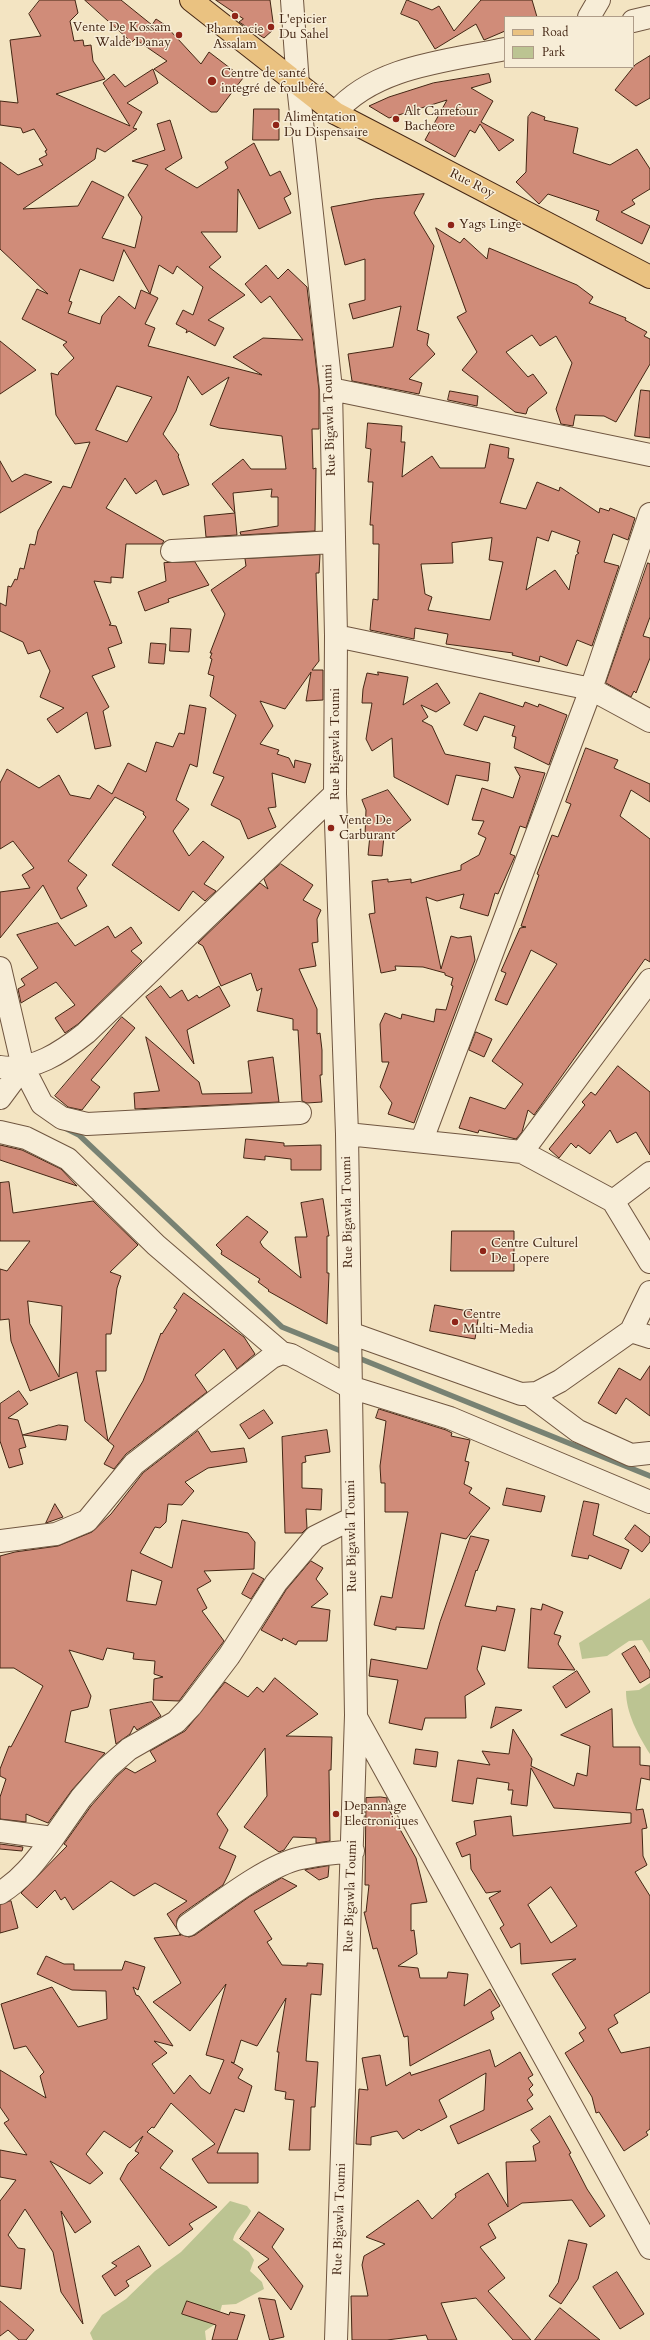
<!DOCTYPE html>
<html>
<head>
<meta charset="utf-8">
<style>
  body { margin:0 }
  #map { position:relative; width:650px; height:2340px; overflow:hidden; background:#f3e4c2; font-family:Cardo,serif }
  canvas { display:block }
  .legend { position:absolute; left:504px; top:16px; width:130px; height:52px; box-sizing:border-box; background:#f7edd7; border:1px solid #af9d89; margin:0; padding:5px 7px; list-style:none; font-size:12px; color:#442614 }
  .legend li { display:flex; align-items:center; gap:8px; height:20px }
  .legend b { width:20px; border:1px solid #af9d89 }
</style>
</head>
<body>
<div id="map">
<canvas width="650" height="2340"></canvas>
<ul class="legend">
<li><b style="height:5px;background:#eac281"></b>Road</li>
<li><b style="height:11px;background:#bcc492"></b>Park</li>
</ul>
</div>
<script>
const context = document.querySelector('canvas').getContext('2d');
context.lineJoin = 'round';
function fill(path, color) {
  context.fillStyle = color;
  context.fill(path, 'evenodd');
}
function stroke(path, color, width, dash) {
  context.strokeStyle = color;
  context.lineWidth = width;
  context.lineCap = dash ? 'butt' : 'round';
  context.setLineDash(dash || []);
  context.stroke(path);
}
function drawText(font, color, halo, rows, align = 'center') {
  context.font = font + ' Cardo,serif';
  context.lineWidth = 3;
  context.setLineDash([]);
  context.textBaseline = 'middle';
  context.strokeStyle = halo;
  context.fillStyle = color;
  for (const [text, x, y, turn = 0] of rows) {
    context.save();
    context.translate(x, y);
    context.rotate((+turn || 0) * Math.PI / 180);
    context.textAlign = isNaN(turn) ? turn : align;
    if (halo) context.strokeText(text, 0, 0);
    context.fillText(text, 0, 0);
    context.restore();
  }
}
fill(new Path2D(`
  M650 1598V1653L642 1640 629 1641 607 1656 582 1659 579 1643Z
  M650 1683V1754C638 1735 626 1713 626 1691L639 1690Z
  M230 2201 247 2206 251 2211C246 2222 235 2229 233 2240L249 2252 254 2260 250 2271 262 2282 264 2289 236 2304 222 2305 217 2323 205 2331 206 2340H93L90 2333 102 2315 126 2299 155 2271 181 2252Z`), '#bcc492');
stroke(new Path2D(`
  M67 1129 79 1135 282 1327 346 1353
  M356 1357 650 1476`), '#788273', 5.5);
const building = new Path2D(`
  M40 0H75L78 13 70 21 74 41 83 40 84 46 91 45 93 61 105 79 56 94 130 126 103 83 114 74 125 87 153 69 158 83 127 103 142 112 133 128 137 129 105 152 97 148 95 159 23 209 78 206 92 181 124 197 102 238 135 248 142 217 128 195 148 165 132 161 165 150 157 124 170 120 182 158 165 169 197 188 228 168 225 162 254 143 270 176 280 171 291 194 284 198 291 213 259 229 238 189 237 232H201L221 257 209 267 245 295 208 320 224 328 215 346 189 331 186 333 187 330 176 324 183 310 193 315 203 287 177 266 173 274 159 265 150 294 158 298 145 324 155 328 148 346 262 375 233 357 263 338 303 340 270 296 261 303 245 284 266 265 278 279 288 269 307 287 319 390V429H312L313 469 316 468 315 531 241 535 240 532 278 526V497H271L272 489 233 493 237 535 206 537 204 516 235 513 212 484 243 459 251 469H286L282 436 219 428 210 425 229 377 202 395 188 376 176 411 163 434 179 455 178 456 189 485 163 495 156 480 136 494 125 478 106 508 164 541 162 544H126L123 578 111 577V583L94 581 111 624 109 625 116 626 122 643 108 648 115 667 92 676 109 707 103 711 111 746 95 749 87 712 57 733 47 719 64 708 40 697 50 671 40 650 28 654 23 642 0 631V603L6 606 8 586 11 587 15 579 17 580 20 568 24 569 30 544 35 545 38 531 63 486 71 488 90 442 75 444 56 415 51 373 58 375 59 372 74 358 63 345 67 342 22 319 37 289 48 294 0 249V162L18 175 43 165 39 159 47 155 45 151 47 150 34 129 23 133 21 128 0 125V101L18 103 10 40 41 36 29 14ZM124 250 150 294 141 290 135 309 119 296 102 316 100 324 68 313 72 302 69 301 80 269 113 281ZM117 386 152 397 127 442 96 430Z
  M85 0H121L152 25 156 19 165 25 201 64 209 52 243 78 217 112H211L154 69 167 61 135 39 132 42Z
  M216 0H270L274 29 264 38 239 22 243 19Z
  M407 0 432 10 439 6 454 31 481 0H532L537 17H505V31L484 40 476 24 435 49 418 21 401 14Z
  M650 56V98L636 106 615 90 635 65Z
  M489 74 491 82 471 88 493 101 481 122 514 140 499 151 480 124 475 133 470 130 455 157 425 140 447 100 389 118 369 106 389 97 433 83Z
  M254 109H279V140H253Z
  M532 112 545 117 544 120 578 128 573 153 610 165 637 149 650 169V189L632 200 635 204 621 212 650 226 642 244 596 220 599 211 548 194 539 204 516 182 526 172 528 117Z
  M424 194 414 213 434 246 417 330 429 334 427 345 435 354 409 379 422 383 419 394 352 381 348 354 393 347 401 306 353 319 349 304 365 300V259L345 265 331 207 374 199Z
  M436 228 460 243 464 238 487 259 489 248 577 285 593 297 589 303 626 318 625 320 647 332 644 336 650 339V364L616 422 604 416 575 415 573 426 561 424 556 409 572 363 556 336 540 346 532 335 506 352 528 377 533 374 547 393 528 408 526 414 515 412 462 370 477 352 457 317 466 312Z
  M0 341 36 370 0 394Z
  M641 390 650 391V438L635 436Z
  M450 391 478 396 477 406 448 400Z
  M368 423 402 426 401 442H405L402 477 432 456 440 468H485L490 444 509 448 508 458 514 459 500 503 526 509 537 482 559 491 560 487 599 513 600 508 609 511 610 508 635 518 628 540 613 534 604 562 619 566 592 646 577 640 567 666 540 656 539 662 512 655 513 653 446 644 448 634 415 628 414 639 370 630 373 599 378 600 379 544H373V525H370L373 482H368L371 449 366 448ZM552 531 580 541 577 552 579 553 576 555 569 590 555 570 526 590 537 537 548 541ZM492 538 489 560 503 562 490 620 428 610 432 597 425 594 421 564 453 563 452 543Z
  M0 461 12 482 25 474 52 482 0 513Z
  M320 555 319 573H316L319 661 312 670H323V700L306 701 311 672 285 709 260 701 273 726 260 744 279 750 277 754 289 758 294 768 295 760 311 764 305 783 272 773 276 807 268 808 276 827 248 839 240 820 211 805 224 777 213 773 236 715 210 696 214 676 208 674 212 659 210 658 212 653H210L225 614 211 590 246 566 245 559Z
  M195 562 209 585 168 599 169 602 145 611 138 592 166 581 164 563Z
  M648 563 650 564V617L643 636 650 638V658L636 693 634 691 631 697 606 683Z
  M171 628 191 629 189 652 170 651Z
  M151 643 166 644 164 664 149 663Z
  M378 672 408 677 403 705 437 683 450 703 436 712 421 705 428 717 422 721 432 726 445 754 490 763 488 781 456 775 448 805 394 777 392 738 372 751 366 739 372 703H362L363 689 367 673 378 675Z
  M480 693 523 707 525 702 538 707 539 704 567 715 549 765 514 748 516 737 512 736 515 726 484 716 477 731 464 725Z
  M190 705 206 708 197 767 190 764 176 800 189 809 173 831 189 856 203 841 224 857 204 884 216 891 205 901 193 891 179 911 112 865 146 817 143 814 144 812 115 797 68 861 87 875 77 888 87 906 61 919 43 885 0 938V892L30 888 22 875 34 868 13 841 0 849V783L7 769 39 788 59 775 70 795 90 799 98 785 112 794 128 763 146 772 156 742 173 747 179 733 184 734Z
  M586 748 618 760 614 768 650 784V802L631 790 620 816 650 839V962L645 959 534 1115 528 1110 522 1132 516 1139 479 1130 478 1133 459 1128 470 1097 505 1109 523 1084 492 1061 557 964 531 950 507 1005 495 1000 506 973 501 971 520 928 526 927 521 926 539 875 537 874 552 835 558 837 571 804 566 802Z
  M515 767 545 773 526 828 520 826 510 854 515 856 498 894 495 893 488 916 460 908 464 894 437 901 426 897 441 969 451 936 458 938 471 936 475 960 414 1123 388 1114 392 1103 380 1087 389 1062H382L380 1024 385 1013 401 1019 402 1014 434 1022 436 1009 446 1010 453 986 451 985 453 978 445 975V973L423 967 395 966 396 970 381 973 369 914 375 913 372 881 388 879V882L411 879V883L461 870V865L479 855 486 838 478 834 484 821 472 820 482 788 513 798 520 777Z
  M388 790 411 820 390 836H384L382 856 368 855 370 835H365L366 810 362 800Z
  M281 864 313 885 303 900 321 910 317 919 318 942 312 943 316 966 299 969 317 1009V1034L320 1033 322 1050V1075H320L322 1102 307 1103 302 1101 298 1030H293V1019L257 1011 262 988 257 991 251 973 221 986 203 946 198 943 260 883 268 889 264 879Z
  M58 923 75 946 108 926 115 938 131 927 142 943 131 951 142 961 78 1024 65 1033 55 1018 75 1005 56 982 21 1003 18 989 25 985 21 979 38 968 17 935Z
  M161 986 170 998 182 990 188 1001 197 995 199 998 219 986 230 1006 187 1030 194 1064 146 997Z
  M122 1017 135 1028 91 1080 100 1087 82 1110 68 1107 55 1096Z
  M476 1032 492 1039 484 1057 469 1050Z
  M146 1037 199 1082 202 1094 252 1093 248 1061 273 1057 279 1102 135 1109 134 1093 159 1091Z
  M618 1066 650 1092V1155L636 1132 617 1143 610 1130 590 1154 578 1145 576 1148 571 1143 559 1158 549 1149 585 1105 582 1102 591 1092 595 1095Z
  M246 1139 284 1143V1146L321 1145V1170H291V1159L265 1156V1160L244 1158Z
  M0 1145 22 1150 61 1169 77 1186 0 1160Z
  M9 1182 13 1213 93 1201 138 1245 110 1272 121 1276 117 1288 111 1334H106V1371H96L108 1441 85 1421 77 1372 30 1391 11 1341 9 1319 0 1320V1269L7 1271 30 1241H0V1183ZM28 1301 62 1306 59 1377 30 1324Z
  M323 1199 329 1236H327V1273H329L327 1324 268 1291 269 1290 258 1282 260 1279 221 1254 222 1251 216 1245 247 1216 268 1232 260 1242 263 1247 301 1278 295 1237H307L301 1203Z
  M452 1231H514V1271H451Z
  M184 1293 244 1337 255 1354 237 1369 224 1349 195 1375 207 1392 126 1454 114 1469 104 1464 114 1446 108 1441 143 1381 161 1333 162 1334 177 1310 174 1308Z
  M435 1305 479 1313 475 1339 430 1331Z
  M650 1366V1416L626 1398 616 1414 598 1403 619 1368 640 1380Z
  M19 1391 28 1404 8 1418 18 1420 26 1447 19 1449 23 1464 9 1468 0 1441V1404Z
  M379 1409 446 1430 452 1433 451 1436 470 1440 465 1461 469 1462 464 1484 472 1488 469 1493 490 1508 466 1539 441 1533 424 1629 396 1627V1630L374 1625 381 1596 392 1598 408 1512H385V1483H381L380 1466 386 1421 376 1418Z
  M264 1410 273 1423 249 1439 240 1425Z
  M59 1425 68 1426 66 1440 23 1435Z
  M327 1430 330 1452 305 1456 306 1462 302 1463V1488L322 1489 321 1510 306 1509 307 1528 302 1533H285L282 1437Z
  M198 1431 211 1452 244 1448 247 1462 208 1468 185 1482 194 1491 182 1505 168 1504 166 1522 160 1528 155 1527 140 1553 172 1568 182 1520 248 1533 255 1542 254 1569 204 1571 211 1581 197 1589 207 1608 202 1611 224 1641 179 1701 153 1700 154 1679 163 1677 154 1674 155 1661 133 1659 134 1653 107 1648 103 1660 69 1650 91 1696 88 1707 71 1711 65 1742 105 1753 72 1790 48 1823 26 1814V1822L0 1819V1797L6 1779 0 1776V1769L9 1746 11 1747 43 1686 14 1668H0V1556L15 1552 58 1546 92 1532 111 1514 143 1473ZM132 1570 162 1581 156 1605 127 1601Z
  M507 1488 545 1496 541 1512 503 1505Z
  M584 1501 599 1504 593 1535 629 1550 621 1569 589 1555 588 1559 572 1556Z
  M55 1504 63 1517 46 1523Z
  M635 1525 650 1537V1542L642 1552 625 1539Z
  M471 1536 489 1540 477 1571 476 1570 465 1606 496 1611 497 1606 515 1609 505 1651 482 1646 477 1669 485 1684 465 1696 466 1718H425L422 1730 389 1723 398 1680 369 1676 371 1659 427 1669 440 1622Z
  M311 1561 323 1568 316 1579 328 1594 311 1607 330 1610 327 1641H298L296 1645 283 1638 282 1641 261 1630 286 1590Z
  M253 1573 264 1579 251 1599 242 1594Z
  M543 1604 563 1612 554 1634 561 1636 558 1644 575 1670 528 1668 531 1608 541 1610Z
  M635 1646 650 1671V1677L640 1683 622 1654Z
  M577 1671 590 1692 566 1708 553 1687Z
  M275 1678 318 1714 286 1736 332 1737 331 1770H329L330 1841 316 1843V1838L293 1837 284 1850 279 1852 244 1827 267 1796 265 1748 217 1814 228 1830 219 1848 236 1856 229 1873 223 1885 180 1915 177 1920V1929L167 1914 187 1901 155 1883 134 1896 111 1881 73 1910 65 1897 61 1900 55 1890 37 1908 21 1893 67 1846 64 1844 91 1806 116 1777 126 1768 135 1773 156 1761 150 1751 185 1731 225 1682 248 1697 257 1687 263 1692Z
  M152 1702 161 1716 137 1730 134 1726 130 1734 116 1744 110 1710Z
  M496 1707 522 1710 491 1728Z
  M612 1709 613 1747H640V1765L650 1766V1780L641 1778 636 1810 643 1809 647 1828 642 1829 643 1856 647 1865 635 1872 650 1896V1992L614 2015 618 2023 608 2029 621 2053 650 2047V2129L646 2132 648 2135 624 2151 599 2112 596 2113 592 2097 565 2053 584 2041 579 2033 586 2028 552 1974 576 1959 521 1964 520 1943 511 1948 500 1928 504 1925 489 1898 501 1891 486 1893 471 1869 470 1854 462 1857 456 1843 476 1835 474 1821 511 1816 513 1836 631 1823V1813L554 1808 531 1768 527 1806 511 1804 513 1790H508L509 1783 477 1778 473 1804 452 1801 458 1760 490 1765 482 1751 509 1754 513 1729 532 1759 531 1766 574 1786 577 1773 587 1776 590 1746 561 1735ZM551 1887 577 1926 551 1943 528 1905Z
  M416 1749 438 1752 436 1767 414 1764Z
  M381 1797 387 1798V1806L416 1858 427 1902 411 1904V1931L414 1930 417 1954 398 1966 418 1968 420 1978H447L448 1972 468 1974 464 2006 490 1989 500 2006 491 2012 494 2019 410 2066 408 2036 404 2037 377 1948 373 1949 364 1912H366L369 1885H365L366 1798Z
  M0 1844 23 1847 22 1851 0 1849Z
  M329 1866 328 1877 319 1880 305 1870Z
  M282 1878 297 1886 254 1911 272 1939 267 1942 282 1965 307 1966V1963L323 1964 321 1995 311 1994 306 2061 318 2062 315 2107H311L310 2150H289L294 2100 285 2099 286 2092 275 2090 279 2052H277L286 1998 257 2046 241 2040 234 2063 231 2062 243 2069 238 2078 252 2086 244 2112 235 2109 217 2153H258V2183H208L192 2159 215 2144 171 2103 154 2128 152 2127 147 2132 173 2151 160 2168 217 2207 189 2224 193 2229 169 2246 120 2179 128 2164 139 2153 135 2151 143 2136 130 2148 104 2131 86 2154 103 2173 90 2184 50 2161 91 2222 75 2233 61 2211 83 2324 61 2292 53 2252 25 2209 8 2235 18 2248 25 2249 21 2289 0 2286V2201L16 2180 0 2177V2150L27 2155 4 2123 9 2120 0 2107V2070L46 2098 40 2076 44 2072 26 2046 14 2049 1 2004 52 1987 78 2027 107 2019 106 1991 72 1990 37 1974 46 1956 64 1964H74V1970H122L125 1961 145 1967 138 1990 133 1987 136 1995 139 1996 173 2046 154 2041 167 2053 152 2064 174 2094 190 2075 201 2088 210 2094 224 2060 206 2055 226 1984 190 2031 153 2002 181 1983 154 1938 181 1935 179 1934 189 1937 195 1935 249 1897Z
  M11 1901 18 1928 0 1933V1905Z
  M490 2050 495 2067 520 2052 533 2075 528 2078 533 2085 529 2089 533 2095 527 2100 533 2109 458 2144 450 2126 484 2110 486 2073 439 2100 447 2117 421 2131 419 2129 403 2139 397 2131 371 2137V2145L356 2144 359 2089 368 2090 362 2058 380 2055 386 2086 410 2072 411 2075Z
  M550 2116 571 2153 569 2154 587 2189 605 2216 590 2227 572 2200 522 2203 488 2224 496 2238 480 2247 505 2278 488 2291 531 2340H513L476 2298 441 2303 457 2340H428L426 2335 387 2340H352L351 2296H368L362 2265 364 2256 385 2244 366 2237 418 2200 432 2219 456 2197 455 2194 488 2173 508 2207 506 2162 536 2161 533 2146 540 2142 531 2130Z
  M259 2212 284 2229 272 2247 303 2286 291 2310 258 2267 269 2259 240 2239Z
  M569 2240 587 2244 578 2279 561 2304 549 2296 558 2283Z
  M139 2246 151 2266 126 2281 129 2286 115 2296 102 2276 117 2266 112 2263Z
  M617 2272 644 2314 620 2329 593 2287Z
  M259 2298 275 2300 284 2337 270 2340Z
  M0 2301 34 2330 26 2340H19L8 2330 0 2336Z
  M187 2301 229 2315 230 2312 245 2315 237 2340H212L216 2325 182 2314Z
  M560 2308 600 2340H535Z`);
fill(building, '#d08c79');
stroke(building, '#442614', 1);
const minor = new Path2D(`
  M292 0 298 85 331 389 336 636 335 794 347 1134 356 1715 336 2340
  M589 17 599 0
  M633 21 650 17
  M335 113C375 66 448 61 505 49
  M331 389 650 455
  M172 551 334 542
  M336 636 591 689 650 721
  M0 968 23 1067 42 1104 62 1118 87 1124 300 1113
  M0 1067C33 1072 62 1052 86 1033L335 794
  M0 1098 23 1067
  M0 1132 26 1138 68 1159 156 1245 282 1353
  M347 1134 522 1152 613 1201 650 1262
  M422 1140 591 689 650 514
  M522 1152 650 980
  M613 1201 650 1173
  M631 1331 650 1337
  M350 1333 521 1394 537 1393 560 1381 631 1331 650 1292
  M530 1395 578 1431 631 1455 650 1453
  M0 1541 56 1534 87 1521 134 1464 272 1357 282 1353 291 1355 350 1387 450 1418 650 1502
  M356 1717 650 2248
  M0 1831 53 1838 81 1798 107 1768 129 1749 176 1722 191 1706 229 1656 276 1583 315 1537 351 1519
  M0 1893C23 1879 37 1859 53 1838
  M188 1925C217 1905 267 1865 301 1858 318 1854 336 1853 353 1851`);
const major = new Path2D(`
  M191 0 335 113 650 277`);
stroke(minor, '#705640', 24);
stroke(major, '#442614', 24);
stroke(minor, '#f7edd7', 22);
stroke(major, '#eac281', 22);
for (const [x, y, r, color] of [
  [235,16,4,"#8f2418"],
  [271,27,4,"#8f2418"],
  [179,35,4,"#8f2418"],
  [212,81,5,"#8f2418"],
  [396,119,4,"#8f2418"],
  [276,125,4,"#8f2418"],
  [451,225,4,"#8f2418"],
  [331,828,4,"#8f2418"],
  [483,1251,4,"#8f2418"],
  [455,1322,4,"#8f2418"],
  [336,1814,4,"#8f2418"]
]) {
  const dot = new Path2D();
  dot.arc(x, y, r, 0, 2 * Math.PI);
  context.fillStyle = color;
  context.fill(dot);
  stroke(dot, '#f7edd7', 1.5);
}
drawText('13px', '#442614', '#f7edd7', [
  ["L'epicier",279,20],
  ["Du Sahel",279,35],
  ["Vente De Kossam",171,28,"right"],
  ["Walde Danay",171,43,"right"],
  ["Pharmacie",235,30,"center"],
  ["Assalam",235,45,"center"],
  ["Centre de santé",221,74],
  ["integré de foulbéré",221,89],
  ["Alt Carrefour",404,112],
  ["Bacheore",404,127],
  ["Alimentation",284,118],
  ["Du Dispensaire",284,133],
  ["Yags Linge",459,225],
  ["Vente De",339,821],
  ["Carburant",339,836],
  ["Centre Culturel",491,1244],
  ["De Lopere",491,1259],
  ["Centre",463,1315],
  ["Multi-Media",463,1330],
  ["Depannage",344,1807],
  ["Electroniques",344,1822]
], 'left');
drawText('13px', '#442614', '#f7edd7', [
  ["Rue Roy",472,184,27],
  ["Rue Bigawla Toumi",330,420,-92],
  ["Rue Bigawla Toumi",336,744,-90],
  ["Rue Bigawla Toumi",348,1212,-91],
  ["Rue Bigawla Toumi",352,1536,-91],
  ["Rue Bigawla Toumi",351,1896,-88],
  ["Rue Bigawla Toumi",340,2219,-88]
]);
</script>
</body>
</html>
